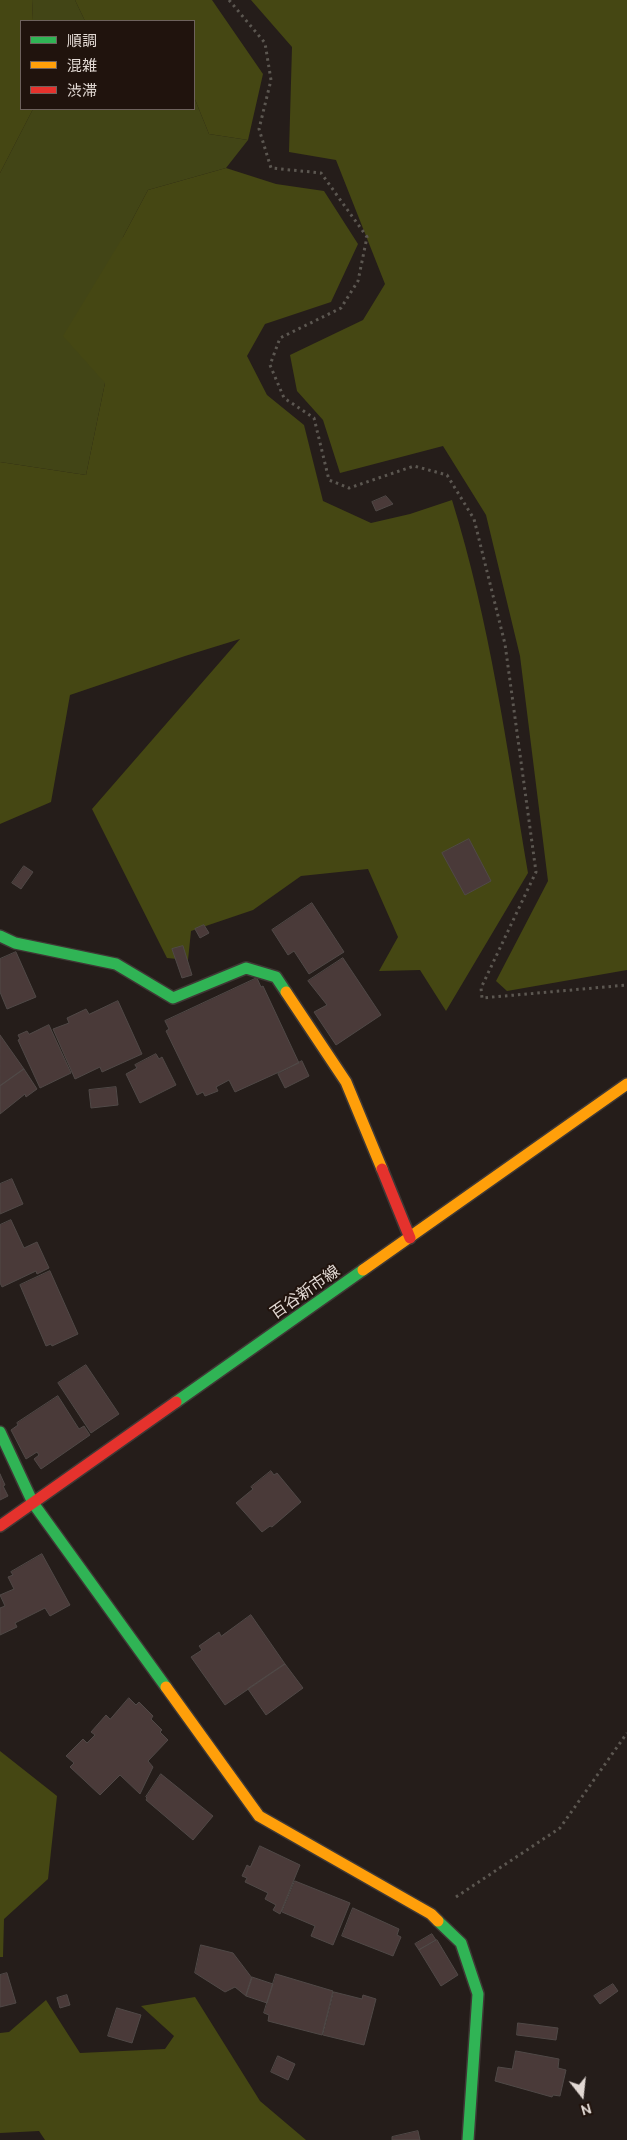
<!DOCTYPE html>
<html>
<head>
<meta charset="utf-8">
<style>
  body { margin:0 }
  #map { position:relative; width:627px; height:2140px; overflow:hidden; background:#251d1a; font-family:Ubuntu,"Noto Sans JP",sans-serif }
  canvas { display:block }
  .legend { position:absolute; left:20px; top:20px; width:175px; height:90px; box-sizing:border-box; background:#20130d; border:1px solid #6e625d; margin:0; padding:6px 9px; list-style:none; font-size:15px; color:#e2d9d4 }
  .legend li { display:flex; align-items:center; gap:10px; height:25px }
  .legend b { width:25px; border:1px solid #6e625d }
  .north { position:absolute; left:557px; top:2070px; width:50px; height:50px; -webkit-text-stroke:4px #20130d; paint-order:stroke; rotate:164deg; font-size:14px; font-weight:700; line-height:20px; text-align:center; color:#e2d9d4 }
  .north::after { content:''; display:block; margin:auto; width:18px; height:22px; background:#e2d9d4; clip-path:polygon(50% 0,100% 100%,50% 72%,0 100%) }
</style>
</head>
<body>
<div id="map">
<canvas width="627" height="2140"></canvas>
<ul class="legend">
<li><b style="height:6px;background:#30b455"></b>順調</li>
<li><b style="height:6px;background:#ff9f0a"></b>混雑</li>
<li><b style="height:6px;background:#e5322d"></b>渋滞</li>
</ul>
<div class="north">N</div>
</div>
<script>
const context = document.querySelector('canvas').getContext('2d');
context.lineJoin = 'round';
function fill(path, color) {
  context.fillStyle = color;
  context.fill(path, 'evenodd');
}
function stroke(path, color, width, dash) {
  context.strokeStyle = color;
  context.lineWidth = width;
  context.lineCap = dash ? 'butt' : 'round';
  context.setLineDash(dash || []);
  context.stroke(path);
}
function drawText(font, color, halo, rows, align = 'center') {
  context.font = font + ' Ubuntu,"Noto Sans JP",sans-serif';
  context.lineWidth = 4;
  context.setLineDash([]);
  context.textBaseline = 'middle';
  context.strokeStyle = halo;
  context.fillStyle = color;
  for (const [text, x, y, turn = 0] of rows) {
    context.save();
    context.translate(x, y);
    context.rotate((+turn || 0) * Math.PI / 180);
    context.textAlign = isNaN(turn) ? turn : align;
    if (halo) context.strokeText(text, 0, 0);
    context.fillText(text, 0, 0);
    context.restore();
  }
}
fill(new Path2D(`
  M32 0H75L85 21H33Z
  M194 97 209 134 248 140 226 168 148 190 123 237 105 383 86 475 0 462V173L33 109H194Z`), '#424516');
fill(new Path2D(`
  M0 0H32L33 21H21V109H33L0 173Z
  M75 0H212L263 74 248 140 209 134 194 97V21H85Z
  M251 0H627V970L507 991 496 981 548 881 520 656 486 515 443 446 340 473 323 420 297 391 290 355 363 320 385 284 336 160 289 152 292 47Z
  M226 168 276 184 324 191 358 244 331 302 265 324 247 356 267 395 304 425 323 501 371 523 410 514 452 500C490 622 507 748 528 873L446 1011 420 970 379 971 398 937 368 869 301 876 253 910 191 931 188 960 167 958 92 809 240 639 185 656 70 695 51 802 0 824V462L86 475 105 383 63 336 123 237 148 190Z
  M0 1751 57 1796 48 1879 4 1919 3 1957H0Z
  M195 1997 260 2101 306 2140H45L39 2131 0 2133V2033L9 2032 46 2000 80 2053 165 2049 174 2036 141 2006Z`), '#454713');
const building = new Path2D(`
  M386 496 393 504 376 511 372 502Z
  M469 839 491 881 465 895 442 853Z
  M24 866 33 872 21 889 12 883Z
  M312 903 344 952 309 974 294 951 288 955 272 930Z
  M204 925 209 933 200 938 195 929Z
  M183 946 192 975 182 978 172 949Z
  M16 952 36 997 7 1009 0 992V959Z
  M343 958 381 1015 336 1045 314 1012 327 1005 308 981Z
  M257 978 261 987 263 986 299 1063 235 1092 229 1080 216 1087 218 1091 205 1096 203 1092 197 1095 166 1031 169 1029 165 1021Z
  M118 1001 142 1054 102 1072 100 1067 75 1079 53 1029 69 1023 67 1018 86 1009 89 1014Z
  M49 1025 71 1073 40 1088 18 1040 20 1039 18 1035 27 1031 29 1034Z
  M0 1035 24 1069 0 1086Z
  M156 1054 159 1059 162 1057 176 1085 140 1103 126 1074 137 1068 135 1065Z
  M302 1061 309 1076 285 1088 278 1074Z
  M24 1069 37 1089 26 1097 25 1094 0 1114V1086Z
  M116 1087 118 1105 91 1108 89 1090Z
  M12 1179 23 1204 0 1214V1184Z
  M11 1220 24 1248 37 1242 49 1268 37 1274 36 1271 2 1287 0 1283V1225Z
  M50 1271 78 1334 52 1346 51 1344 46 1346 20 1285Z
  M86 1365 119 1414 91 1433 58 1383Z
  M58 1396 79 1429 84 1426 90 1435 41 1469 34 1459 39 1455 37 1452 26 1459 11 1430 18 1425 17 1423Z
  M271 1471 274 1475 277 1473 301 1502 272 1527 270 1526 262 1532 236 1503 253 1489 251 1487Z
  M0 1474 5 1485 3 1486 8 1496 0 1500Z
  M42 1554 70 1605 50 1616 45 1608 15 1623 17 1627 0 1635V1608L5 1606 0 1595 14 1589 8 1577 13 1575 11 1572Z
  M251 1615 285 1664 225 1705 191 1657 202 1650 199 1646 219 1632 221 1636Z
  M285 1664 303 1688 266 1715 248 1689Z
  M129 1698 136 1705 139 1702 153 1716 151 1719 162 1730 160 1732 168 1740 148 1761 153 1767 140 1794 120 1775 100 1795 70 1767 74 1763 66 1756 83 1739 87 1743 95 1735 91 1732 106 1715 110 1719Z
  M161 1774 213 1816 193 1840 146 1800 147 1798 146 1797Z
  M260 1846 300 1865 280 1914 273 1910 276 1905 265 1899 268 1893 245 1882 247 1878 242 1876 247 1865 250 1867Z
  M295 1881 350 1903 333 1945 311 1936 315 1926 282 1912Z
  M353 1908 399 1929 397 1935 401 1937 393 1956 342 1936Z
  M432 1934 436 1940 419 1950 415 1944Z
  M437 1940 458 1975 441 1986 419 1950Z
  M201 1945 233 1953 252 1978 246 1996 235 1987 225 1992 195 1973Z
  M7 1973 16 2003 0 2007V1975Z
  M276 1974 333 1991 322 2035 268 2021 269 2015 264 2013Z
  M252 1977 273 1984 267 2003 246 1996Z
  M613 1984 618 1991 600 2004 594 1996Z
  M334 1992 362 1999 363 1995 376 1999 364 2045 323 2035Z
  M67 1995 70 2005 60 2008 57 1998Z
  M117 2008 141 2015 132 2043 108 2036Z
  M518 2023 558 2028 556 2040 517 2035Z
  M516 2051 559 2059 558 2068 566 2070 560 2096 553 2095 552 2097 495 2081 498 2067 512 2069Z
  M278 2056 295 2064 288 2080 271 2072Z
  M418 2131 420 2140H392V2137Z`);
fill(building, '#4a3a39');
stroke(building, '#504947', 1);
const fast = new Path2D(`
  M0 936 15 943 116 964 173 998 246 968 276 977 286 992
  M176 1402 363 1270
  M0 1432 33 1503 166 1687
  M438 1921 461 1943 478 1994 468 2140`);
const slow = new Path2D(`
  M286 992 346 1082 382 1169
  M363 1270 627 1084
  M166 1687 259 1816 431 1914 438 1921`);
const jam = new Path2D(`
  M382 1169 410 1238
  M0 1526 176 1402`);
stroke(fast, '#3f3835', 14);
stroke(slow, '#3f3835', 14);
stroke(jam, '#3f3835', 14);
stroke(new Path2D(`
  M229 0 265 43 271 80 259 129 271 168 321 173 367 237 358 281 341 308 280 338 270 365 284 398 314 418 329 480 349 488 414 466 447 475 474 519 505 644 536 872 481 988 482 998 627 985
  M456 1897 560 1828 627 1733`), '#5c5751', 3, [2.5, 4]);
stroke(fast, '#30b455', 11);
stroke(slow, '#ff9f0a', 11);
stroke(jam, '#e5322d', 11);
drawText('16px', '#e2d9d4', '#20130d', [
  ["百谷新市線",305,1292,-35]
]);
</script>
</body>
</html>
